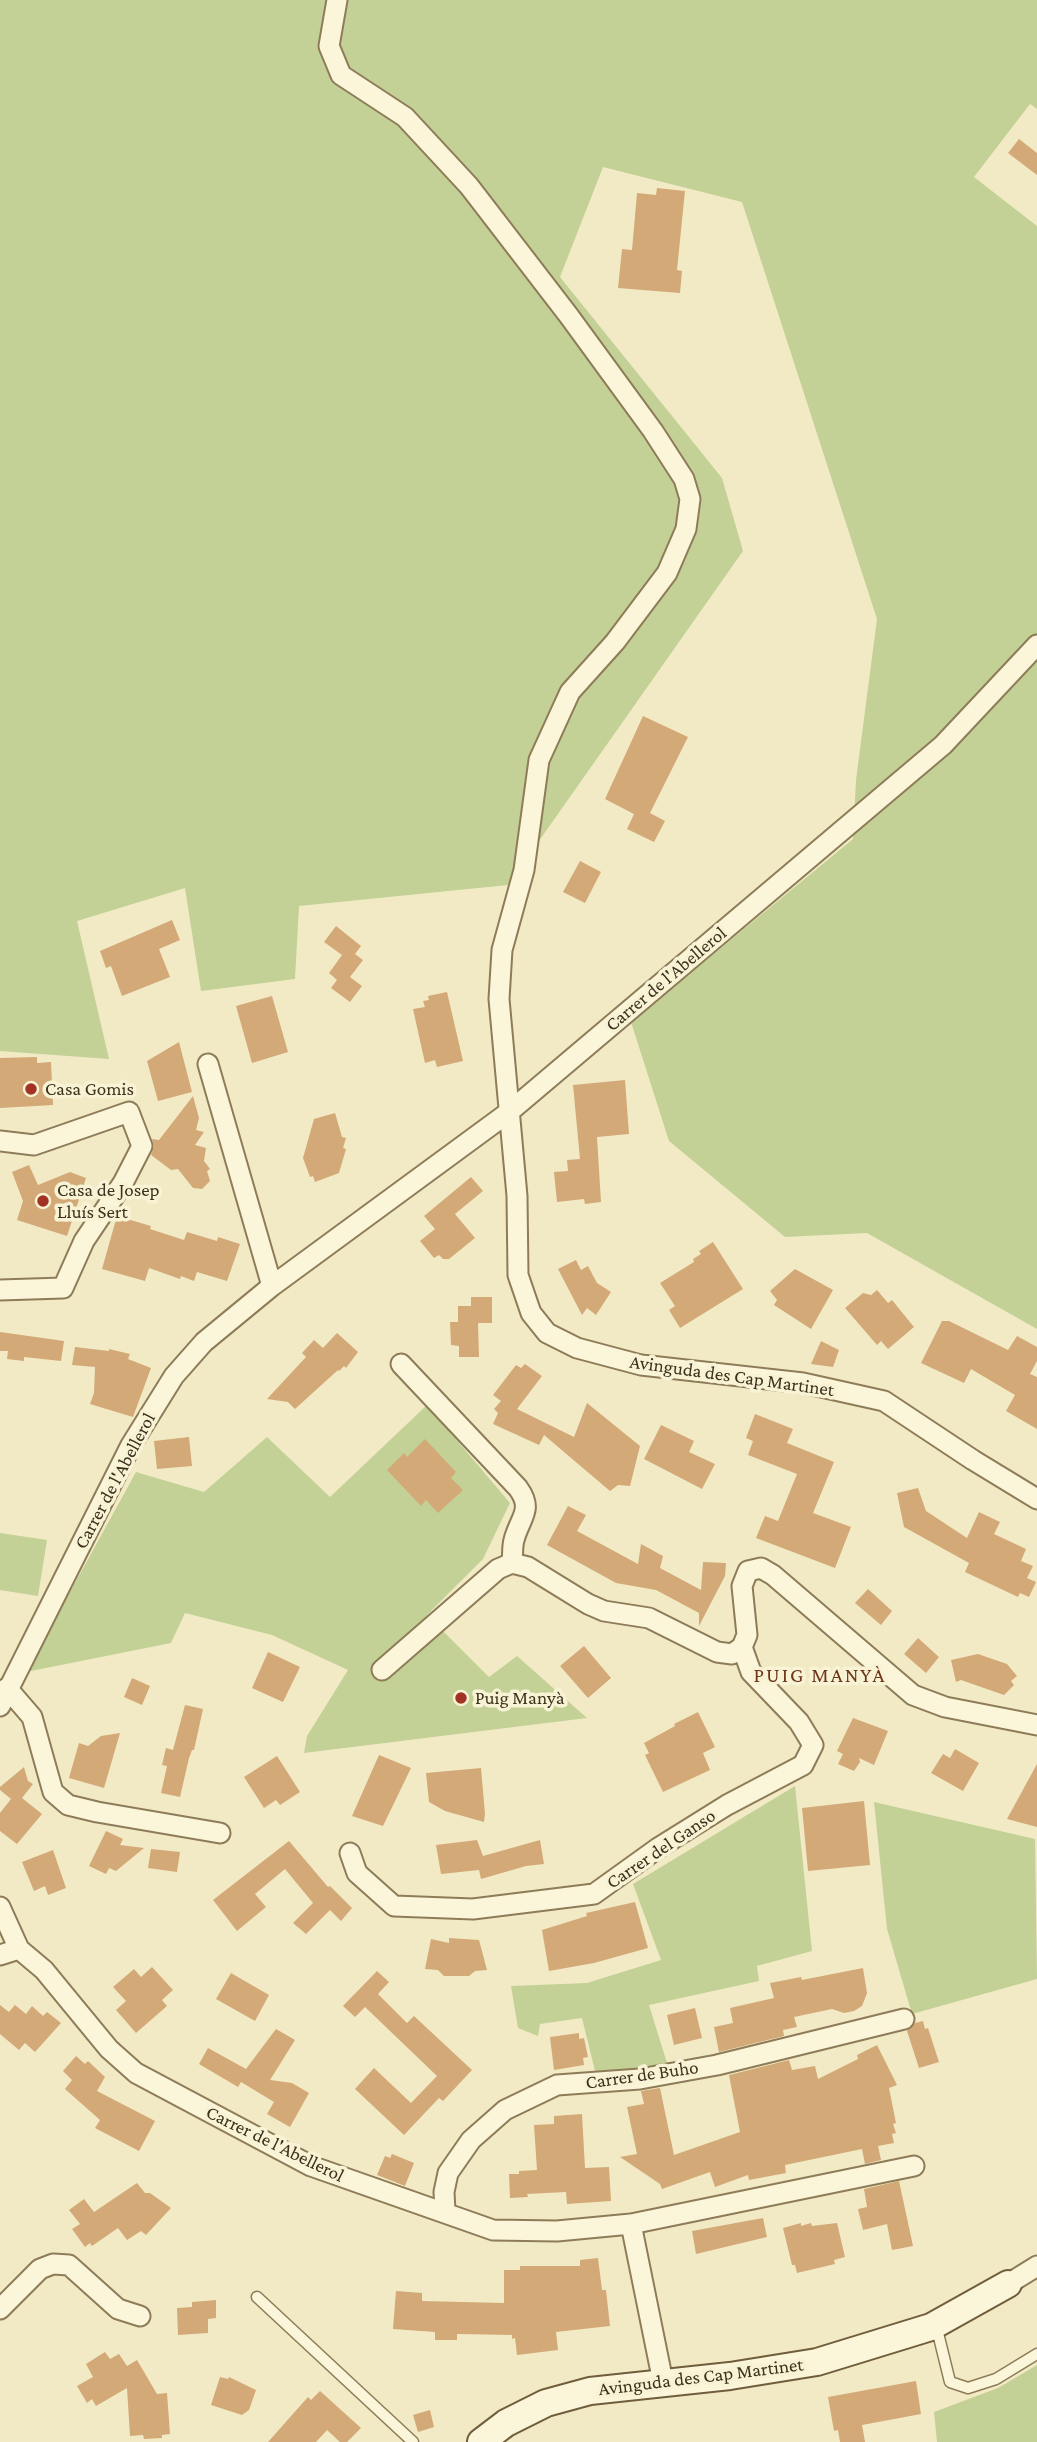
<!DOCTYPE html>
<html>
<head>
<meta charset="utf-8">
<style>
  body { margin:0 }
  canvas { display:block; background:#f2eac5 }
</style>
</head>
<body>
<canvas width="1037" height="2442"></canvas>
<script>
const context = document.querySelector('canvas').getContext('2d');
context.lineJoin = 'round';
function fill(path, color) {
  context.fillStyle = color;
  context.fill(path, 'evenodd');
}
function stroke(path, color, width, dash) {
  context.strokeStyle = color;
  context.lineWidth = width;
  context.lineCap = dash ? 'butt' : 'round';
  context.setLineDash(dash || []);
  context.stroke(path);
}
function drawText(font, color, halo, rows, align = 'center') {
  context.font = font + ' "Crimson Pro",serif';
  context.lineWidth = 7;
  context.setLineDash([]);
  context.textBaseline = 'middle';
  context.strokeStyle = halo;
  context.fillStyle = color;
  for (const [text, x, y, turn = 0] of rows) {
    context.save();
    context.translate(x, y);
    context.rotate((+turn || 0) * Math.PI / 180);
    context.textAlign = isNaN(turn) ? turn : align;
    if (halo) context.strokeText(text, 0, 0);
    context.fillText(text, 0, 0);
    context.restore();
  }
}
fill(new Path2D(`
  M0 0H1037V109L1030 104 974 177 1037 226V1329L867 1233 785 1237 669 1141 631 1022 853 839 856 780 877 619 742 202 603 167 560 277 722 478 743 551 508 885 299 906 295 979 201 991 185 888 77 921 109 1059 0 1051Z
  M427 1405 510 1503 483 1559 427 1615 489 1677 517 1656 587 1718 304 1753 307 1736 348 1670 272 1635 185 1613 171 1643 26 1672 136 1472 204 1492 267 1437 330 1497Z
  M0 1533 47 1540 38 1596 0 1590Z
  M795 1786 812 1951 757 1966 759 1981 649 2005 667 2063 596 2075 582 2018 540 2024 538 2036 518 2028 511 1986 587 1983 661 1960 633 1884Z
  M874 1802 1035 1839 1037 1979 912 2014 887 1929Z
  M1037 2365V2442H937L934 2412 998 2388Z`), '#c3d197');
fill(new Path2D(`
  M1019 139 1037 153V175L1008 153Z
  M657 188 685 191 677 270 682 271 680 293 618 288 622 249 632 250 637 193 656 195Z
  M643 716 688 737 650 813 665 821 654 842 627 829 634 814 605 799Z
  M580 861 601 872 585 903 563 892Z
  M172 920 180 940 159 949 170 977 122 996 111 966 106 968 100 951Z
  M336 926 361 946 355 954 363 960 350 977 362 986 350 1002 331 988 337 980 329 973 342 955 324 942Z
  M447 992 463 1061 437 1067 435 1060 425 1063 413 1009 425 1007 423 1001 429 1000 428 996Z
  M272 996 288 1052 252 1063 236 1006Z
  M179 1042 192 1092 158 1101 147 1061Z
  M37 1057V1063L51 1062 53 1105 0 1108V1058Z
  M625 1080 629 1134 597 1137 601 1202 585 1204 584 1199 557 1202 554 1172 568 1171 567 1160 580 1159 573 1085Z
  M193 1096 199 1118 196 1130 204 1132 195 1145 206 1148 204 1161 210 1169 207 1171 210 1181 202 1189 193 1188 178 1169 171 1170 151 1155 154 1146 152 1139 159 1140Z
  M335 1113 342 1137 346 1138 343 1148 346 1149 339 1173 315 1182 313 1176 310 1177 303 1158 314 1119Z
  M29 1165 38 1185 70 1172 86 1178 67 1236 17 1220 23 1201 12 1172Z
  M471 1177 483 1191 455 1214 475 1238 449 1259H443L439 1255 434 1258 420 1241 435 1229 424 1216Z
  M117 1216 151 1226 150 1229 184 1240 187 1232 217 1241 218 1237 240 1244 227 1281 197 1272 194 1281 181 1276 180 1279 149 1268 145 1281 102 1269Z
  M713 1242 743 1289 680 1328 669 1310 675 1306 660 1283 694 1262 693 1259 701 1254 699 1251Z
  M576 1260 581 1270 588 1266 597 1283 611 1292 596 1315 587 1308 582 1315 558 1269Z
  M795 1269 833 1290 811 1329 774 1305 777 1300 770 1291Z
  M877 1290 888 1303 892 1300 914 1327 888 1349 881 1341 877 1345 845 1308 863 1293 871 1295Z
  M471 1297H492V1323H478L479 1357H459V1346L451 1345 450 1322H458V1306H471Z
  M942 1321H949L1008 1350 1017 1336 1037 1347V1361L1030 1374 1037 1377V1429L1006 1411 1015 1395 971 1369 964 1383 921 1363Z
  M0 1332 64 1341 61 1361 24 1357V1361L7 1359 8 1351H0Z
  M337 1333 358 1352 346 1368 344 1366 339 1371 338 1370 295 1409 288 1402 267 1399 306 1357 302 1353 314 1340 323 1348Z
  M821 1341 839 1350 833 1367 811 1364Z
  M75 1347 109 1351V1349L130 1354 128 1359 151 1368 133 1417 90 1404 94 1393 95 1367 72 1365Z
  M525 1364 542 1376 517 1409 574 1437 587 1403 640 1446 630 1486 618 1485 610 1491 544 1435 539 1445 493 1424 498 1413 494 1409 501 1401 493 1395 516 1365 521 1368Z
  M755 1414 793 1429 787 1443 834 1462 813 1513 851 1527 835 1568 756 1538 765 1516 778 1521 797 1474 748 1455 753 1441 746 1438Z
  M661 1425 694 1441 689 1452 715 1464 702 1489 644 1459Z
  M189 1437 192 1466 157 1469 154 1441Z
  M425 1439 456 1472 451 1478 463 1490 438 1513 426 1500 421 1506 387 1470 404 1453 407 1457Z
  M918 1488 926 1511 967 1538 979 1512 1000 1522 994 1534 1026 1549 1021 1561 1033 1566 1027 1578 1036 1582 1029 1597 1020 1593 1018 1597 965 1572 969 1563 904 1527 897 1493Z
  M568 1506 586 1515 577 1531 638 1564 641 1544 663 1556 660 1568 701 1590 703 1562 726 1563 725 1576 699 1626V1613L656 1590 616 1583 547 1545Z
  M868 1589 892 1611 881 1625 855 1603Z
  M918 1638 939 1657 926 1673 904 1654Z
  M584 1646 611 1678 588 1698 560 1666Z
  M268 1652 300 1667 283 1702 252 1688Z
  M978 1654 1007 1664 1017 1676 1011 1681 1014 1685 1004 1695 961 1680 956 1682 951 1660Z
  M132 1678 150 1686 142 1705 124 1697Z
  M185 1705 203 1709 194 1750H192L189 1758 180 1797 161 1793 167 1766 162 1765 166 1748 173 1750Z
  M698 1712 715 1747 703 1753 710 1770 663 1792 645 1755 649 1753 644 1743 675 1726 674 1724Z
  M853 1718 888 1731 874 1765 859 1758 860 1762 854 1771 838 1764 843 1754 837 1751Z
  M120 1733 104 1788 69 1778 79 1743 88 1746 101 1736Z
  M955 1749 979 1763 963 1791 931 1773 943 1754 950 1758Z
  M379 1755 411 1768 383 1826 352 1816Z
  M277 1756 300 1792 280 1805 276 1800 264 1808 244 1777Z
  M1037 1764V1827L1007 1819Z
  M24 1767 28 1781 33 1784 22 1798 42 1814 17 1844 0 1831V1813L11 1799 0 1790V1787Z
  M481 1768 485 1814 484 1822 445 1811 429 1802 426 1773Z
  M864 1801 870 1865 808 1871 802 1808Z
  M106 1831 123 1839 120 1845 144 1848 116 1871 109 1868 106 1874 89 1866Z
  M477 1840 483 1856 540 1840 544 1864 526 1866 481 1879 479 1870 441 1874 436 1845Z
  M289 1841 328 1887 330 1886 352 1908 341 1921 330 1910 306 1934 293 1923 313 1903 285 1869 255 1894 266 1907 237 1931 213 1900Z
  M151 1849 180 1852 177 1872 148 1868Z
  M53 1850 66 1888 48 1895 45 1886 34 1891 22 1862Z
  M635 1902 648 1948 594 1963 549 1971 542 1930 587 1916 586 1913Z
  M449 1938 479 1940 487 1970 475 1971 469 1976H444L438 1970 425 1969 431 1939 449 1943Z
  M152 1967 173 1990 162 2000 167 2006 136 2033 116 2010 126 2001 113 1987 134 1969 141 1977Z
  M863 1968 867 1993 862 2006 854 2011 844 2013 832 2009 794 2017 797 2027 783 2030 784 2036 719 2052 714 2027 733 2023 730 2008 774 1998 770 1983 801 1977 802 1980Z
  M377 1971 389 1982 378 1994 407 2023 414 2016 472 2070 443 2101 439 2098 404 2135 355 2089 374 2068 411 2103 437 2076 365 2007 355 2017 343 2006Z
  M231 1973 269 1995 255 2021 216 1999Z
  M0 2005 9 2012 15 2005 26 2014 32 2006 43 2016 47 2012 61 2023 35 2052 25 2043 19 2050 0 2034Z
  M695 2008 702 2038 674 2045 667 2015Z
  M923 2021 925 2029 928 2028 939 2062 919 2068 907 2031 915 2023Z
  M276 2029 295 2040 270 2080 292 2083 309 2093 290 2127 267 2114 274 2102 241 2082 238 2087 199 2064 208 2048 246 2069Z
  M579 2033V2039L584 2038 588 2057 583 2058 584 2065 554 2070 550 2037Z
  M877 2045 897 2085 889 2088 896 2123 893 2124 896 2133 892 2134 894 2143 878 2146 881 2160 865 2164 862 2149 785 2165 786 2173 749 2180 748 2175 715 2187 710 2172 662 2189 660 2184 620 2157 637 2154 627 2107 644 2104 641 2091 660 2088 674 2155 740 2132 729 2075 789 2060 792 2070 815 2066 818 2079 858 2059 857 2055Z
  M76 2056 85 2064 88 2061 105 2077 97 2091 155 2121 139 2151 95 2128 100 2120 65 2089 72 2080 63 2071Z
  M582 2114 585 2168 609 2167 611 2201 567 2204 566 2192 527 2194 528 2197 510 2198 509 2174H519V2171L537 2170 534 2125 554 2124V2116Z
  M392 2154 414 2163 405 2186 377 2175 385 2156 390 2158Z
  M899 2181 913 2246 892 2250 887 2224 863 2230 858 2209 867 2207 864 2189Z
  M137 2183 145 2193H150L171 2208 146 2235 141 2231 127 2240 118 2228 92 2246 90 2243 85 2247 72 2229 80 2224 69 2210 84 2199 94 2212Z
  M763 2218 767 2237 696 2254 692 2231Z
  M801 2223V2226L811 2223 812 2226 837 2223 845 2257 834 2260 835 2264 797 2273 795 2265H792L783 2228Z
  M598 2258 602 2290H606L610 2326 556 2332 558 2350 517 2355 515 2338 512 2339V2335L457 2334V2340H435V2332L393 2329 396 2291 422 2293V2301L504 2303V2270H520V2266H580V2260Z
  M216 2300V2318L208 2319V2333L178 2335 177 2308 192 2307V2302Z
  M105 2352 110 2359 119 2354 127 2366 137 2360 157 2394 167 2393 170 2434 162 2435V2438L144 2439 143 2435 130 2436 127 2388 96 2406 92 2399 87 2403 77 2386 93 2377 86 2364Z
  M220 2377 228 2379 229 2377 256 2390 249 2410 242 2415 211 2405Z
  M916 2381 921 2414 862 2425 865 2442H840L838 2430 834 2431 828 2397Z
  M320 2391 361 2428 347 2442H340L327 2430 316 2442H268L308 2397 311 2400Z
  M430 2410 434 2427 418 2432 413 2415Z`), '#d3a978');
const lane = new Path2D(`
  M257 2297 413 2442
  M936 2325 950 2382 968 2388 996 2379 1037 2354`);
const street = new Path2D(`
  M337 0 329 46 341 75 405 117 469 186 569 316 653 431 684 479 690 499 686 529 667 573 615 642 570 692 539 760 524 870 502 950 499 999 517 1196 518 1275 531 1313 547 1333 577 1348 641 1365 803 1383 884 1401 973 1460 1037 1499
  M208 1064 272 1286
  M0 1141 34 1145 129 1112 142 1146 123 1183 84 1241 63 1288 0 1290
  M401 1364 518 1488C534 1510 520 1517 514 1540 512 1547 513 1555 512 1563L528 1567 588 1604 604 1611 649 1618 717 1652 732 1654 742 1647 747 1635 742 1586 748 1571 761 1568 773 1575 913 1695 945 1707 1037 1725
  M382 1670 498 1569 512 1563
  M7 1688 32 1717 53 1792 68 1805 97 1812 220 1833
  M0 1706 131 1445 174 1376 204 1342 272 1286 509 1112 943 745 1037 645
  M350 1853 357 1873 394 1906 473 1909 594 1894 658 1848 727 1805 803 1765 813 1745 799 1722 751 1672 742 1647
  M0 1907 19 1949 44 1970 109 2049 136 2073 311 2166 493 2230 557 2231 631 2224 914 2166
  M0 1955 19 1949
  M445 2211 444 2192 448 2173 471 2140 505 2110 557 2085 640 2079 717 2065 904 2019
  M631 2224 663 2382
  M1008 2284 1037 2266
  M0 2309 40 2269 53 2264 69 2265 118 2309 140 2316`);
const secondary = new Path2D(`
  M481 2442 506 2423 546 2403 590 2391 730 2376 817 2362 931 2327 1008 2284`);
stroke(lane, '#8e7c59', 13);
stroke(street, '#8e7c59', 23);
stroke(secondary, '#705d3c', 30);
stroke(lane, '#fbf5d9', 10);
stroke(street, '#fbf5d9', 19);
stroke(secondary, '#fbf5d9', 26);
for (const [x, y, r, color] of [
  [31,1089,7,"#a23324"],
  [43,1201,7,"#a23324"],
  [461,1698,7,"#a23324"]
]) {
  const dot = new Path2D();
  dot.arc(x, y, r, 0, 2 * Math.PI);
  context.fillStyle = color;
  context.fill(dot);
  stroke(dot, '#f8f3d5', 2.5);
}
drawText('19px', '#3d311e', '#f8f3d5', [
  ["Carrer de l'Abellerol",666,979,-40],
  ["Avinguda des Cap Martinet",732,1376,8],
  ["Carrer de l'Abellerol",115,1481,-62],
  ["Carrer del Ganso",661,1849,-34],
  ["Carrer de Buho",642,2075,-8],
  ["Carrer de l'Abellerol",275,2144,26],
  ["Avinguda des Cap Martinet",701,2377,-7]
]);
drawText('19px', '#3d311e', '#f8f3d5', [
  ["Casa Gomis",45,1089],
  ["Casa de Josep",57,1190],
  ["Lluís Sert",57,1212],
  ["Puig Manyà",475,1698]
], 'left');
context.letterSpacing = '2px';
drawText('21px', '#6d361a', '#f8f3d5', [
  ["PUIG MANYÀ",820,1676]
]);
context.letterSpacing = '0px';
</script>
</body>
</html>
